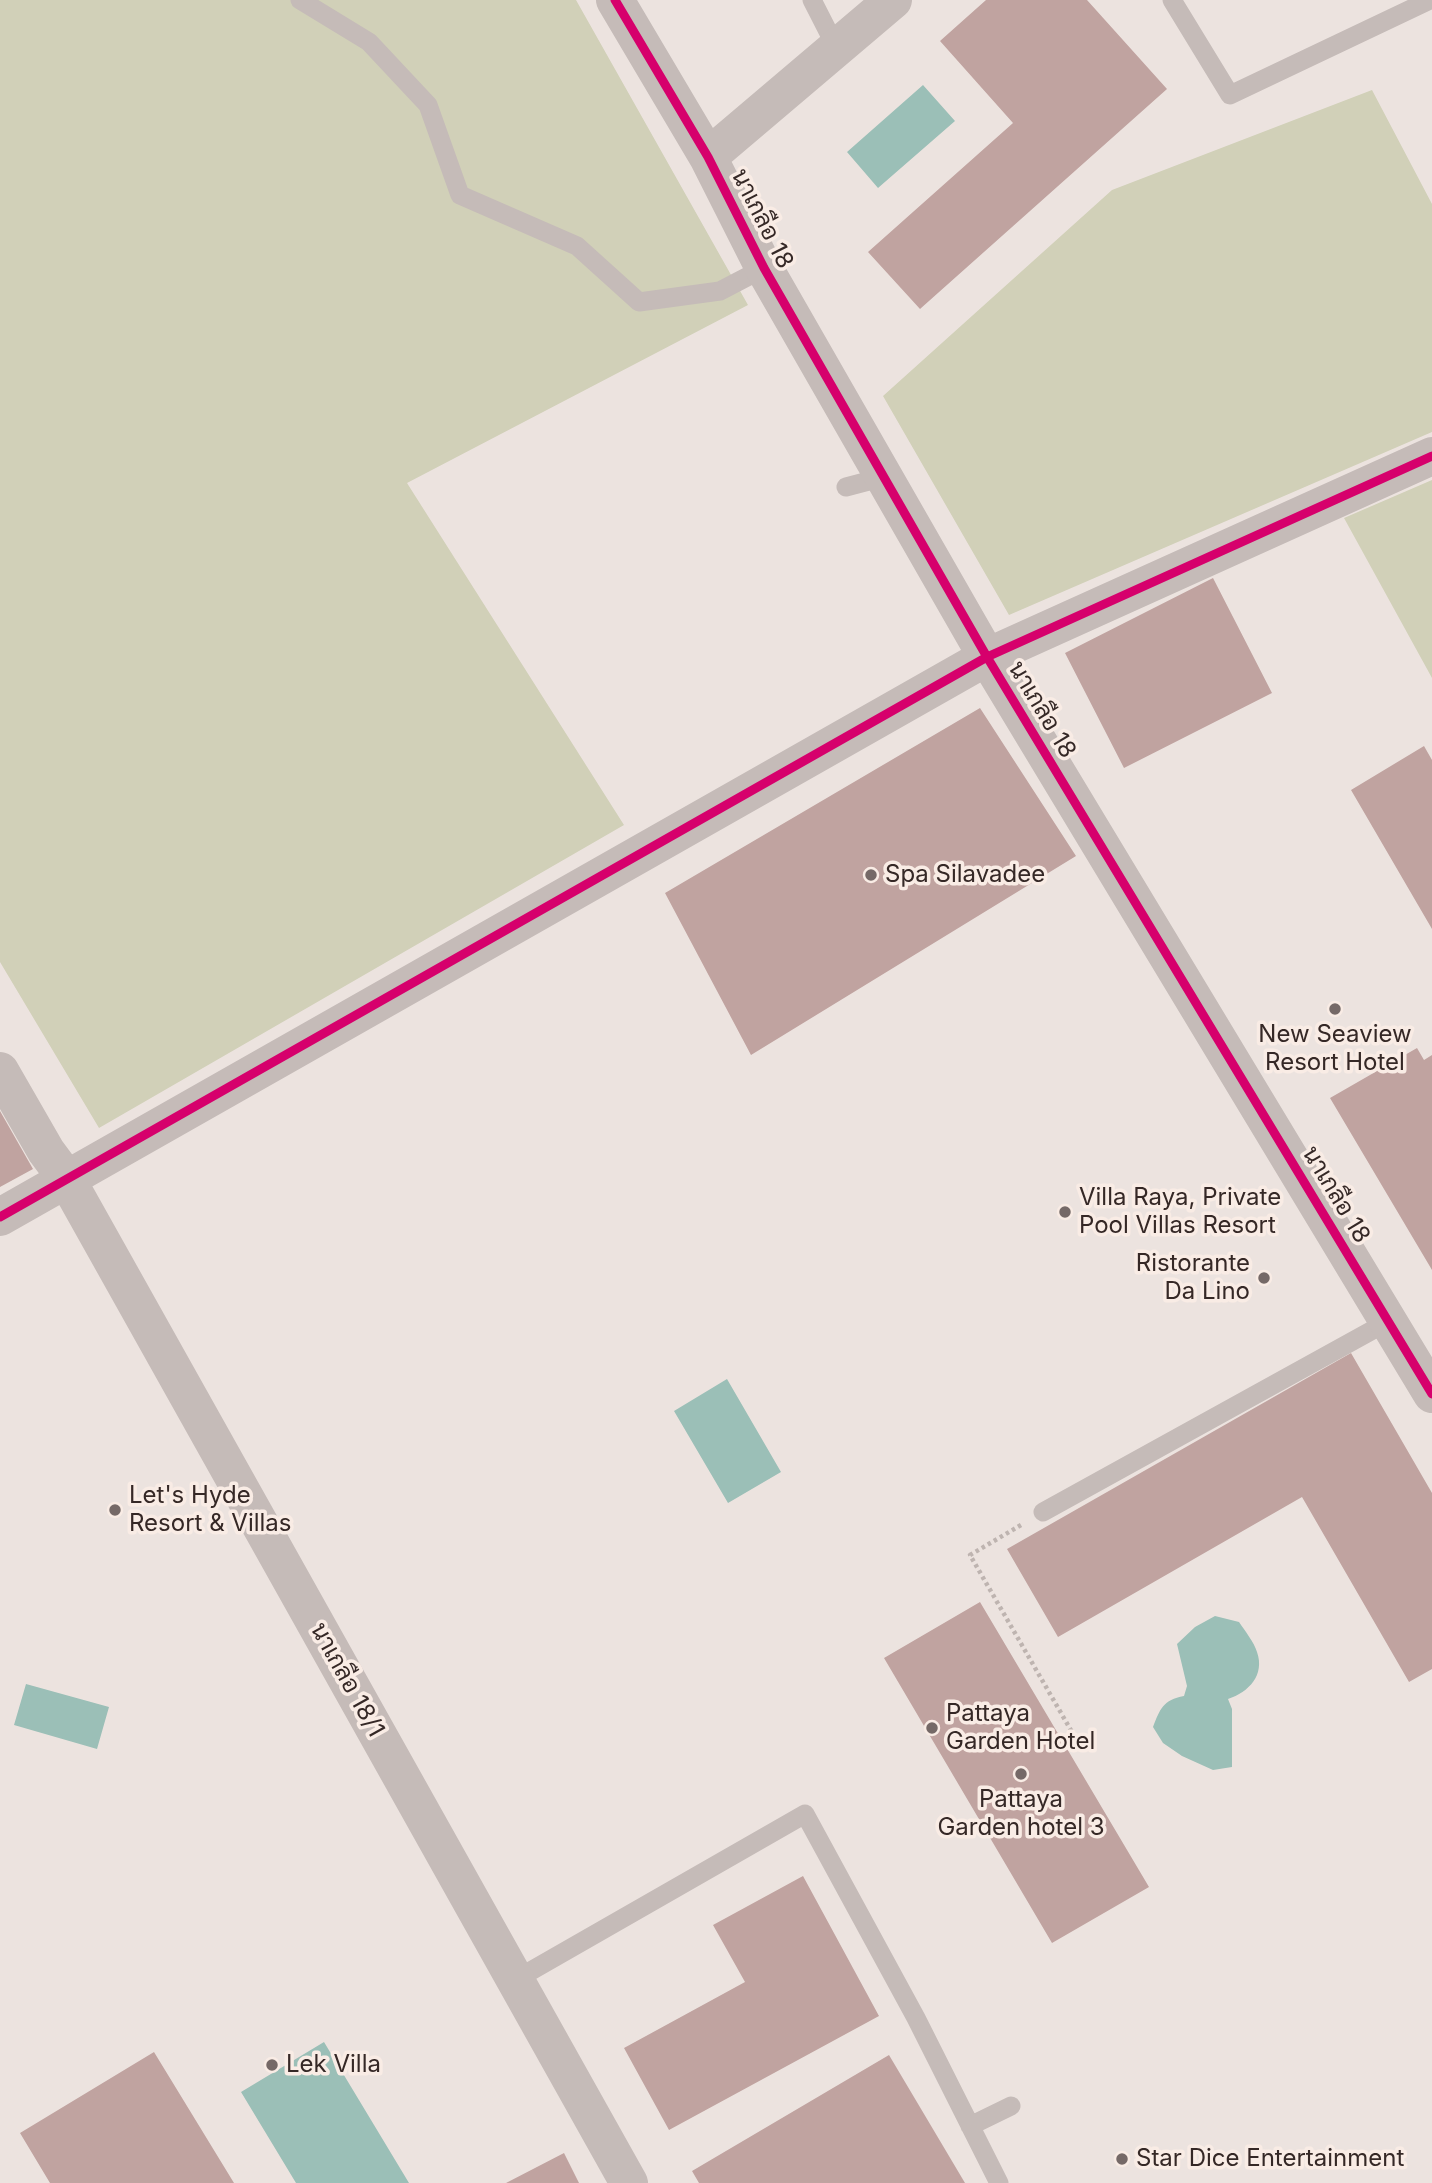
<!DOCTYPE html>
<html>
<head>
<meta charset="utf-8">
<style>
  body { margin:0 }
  canvas { display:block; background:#ece3df }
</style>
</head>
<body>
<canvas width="1432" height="2183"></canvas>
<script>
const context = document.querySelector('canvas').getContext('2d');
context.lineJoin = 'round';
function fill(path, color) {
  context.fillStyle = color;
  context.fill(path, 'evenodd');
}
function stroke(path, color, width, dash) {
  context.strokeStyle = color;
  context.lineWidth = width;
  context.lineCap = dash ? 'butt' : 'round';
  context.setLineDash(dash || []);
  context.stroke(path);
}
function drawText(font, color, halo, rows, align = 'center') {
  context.font = font + ' Inter,Sarabun,sans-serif';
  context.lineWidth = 7;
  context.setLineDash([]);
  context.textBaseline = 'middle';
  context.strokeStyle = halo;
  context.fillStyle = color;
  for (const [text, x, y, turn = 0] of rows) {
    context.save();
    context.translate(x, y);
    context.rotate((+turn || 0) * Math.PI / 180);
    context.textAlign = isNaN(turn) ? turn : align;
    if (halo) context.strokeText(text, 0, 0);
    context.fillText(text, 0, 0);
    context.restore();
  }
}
fill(new Path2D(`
  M0 0H576L748 305 407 483 624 825 99 1128 0 962Z
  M1372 90 1432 204V432L1009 615 883 396 1112 190Z
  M1432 480V678L1344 518Z`), '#d1d0b8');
fill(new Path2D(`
  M923 85 955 121 878 188 847 152Z
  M727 1379 781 1472 728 1503 674 1411Z
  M1215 1616 1239 1622C1245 1631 1254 1642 1257 1652 1265 1675 1249 1692 1228 1699L1232 1709V1767L1213 1770 1182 1756 1163 1743 1153 1727C1160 1709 1163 1700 1184 1696L1187 1686 1177 1644 1195 1627Z
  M26 1684 109 1707 97 1749 14 1725Z
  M324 2042 409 2183H296L241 2092Z`), '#9bbfb7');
fill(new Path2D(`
  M986 0H1087L1167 89 920 309 868 252 1013 123 940 41Z
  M1213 578 1272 693 1124 768 1065 653Z
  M980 708 1076 856 751 1055 665 893Z
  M1424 746 1432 760V929L1351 790Z
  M1417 1048 1424 1060 1432 1055V1270L1330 1098Z
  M0 1111 33 1169 0 1187Z
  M1351 1353 1432 1493V1669L1409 1682 1302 1497 1058 1637 1007 1549Z
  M980 1602 1149 1887 1052 1943 884 1658Z
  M803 1876 879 2016 669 2130 624 2048 745 1982 713 1925Z
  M154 2052 234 2183H50L20 2133Z
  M889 2055 965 2183H699L692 2171Z
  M564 2153 579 2183H506Z`), '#c0a3a0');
stroke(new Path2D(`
  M1021 1525 970 1555 1076 1739`), '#beb4b0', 4.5, [3.5, 3.5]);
stroke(new Path2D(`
  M300 0 369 42 428 105 460 195 577 246 639 302 720 291 764 268
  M812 0 837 49
  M1172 0 1230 95 1430 0
  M846 487 884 477
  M1043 1512 1389 1321
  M515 1980 805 1814 916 2018 999 2183
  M970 2126 1011 2106`), '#c5bbb8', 19);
stroke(new Path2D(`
  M615 0 708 157 764 268 987 657 1432 1394
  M708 157 893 0
  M0 1071 46 1151 66 1178 629 2183
  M0 1217 987 657 1432 456`), '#c5bbb8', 38);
stroke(new Path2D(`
  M615 0 708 157 764 268 987 657 1432 1394
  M0 1217 987 657 1432 456`), '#d6006c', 9);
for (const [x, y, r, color] of [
  [871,875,7,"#756967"],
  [1335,1009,7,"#756967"],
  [1065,1212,7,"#756967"],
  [1264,1278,7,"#756967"],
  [115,1510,7,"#756967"],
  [932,1728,7,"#756967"],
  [1021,1774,7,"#756967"],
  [272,2065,7,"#756967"],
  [1122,2159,7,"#756967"]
]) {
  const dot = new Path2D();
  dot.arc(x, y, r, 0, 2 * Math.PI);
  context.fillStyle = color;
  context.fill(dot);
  stroke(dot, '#f9ece5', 2.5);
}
drawText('24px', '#352826', '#f9ece5', [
  ["นาเกลือ 18",762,219,63],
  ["นาเกลือ 18",1042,710,59],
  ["นาเกลือ 18",1336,1195,59],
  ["นาเกลือ 18/1",347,1680,61]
]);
drawText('24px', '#352826', '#f9ece5', [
  ["Spa Silavadee",885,875],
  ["New Seaview",1335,1035,"center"],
  ["Resort Hotel",1335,1063,"center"],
  ["Villa Raya, Private",1079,1198],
  ["Pool Villas Resort",1079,1226],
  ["Ristorante",1250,1264,"right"],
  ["Da Lino",1250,1292,"right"],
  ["Let's Hyde",129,1496],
  ["Resort & Villas",129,1524],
  ["Pattaya",946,1714],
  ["Garden Hotel",946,1742],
  ["Pattaya",1021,1800,"center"],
  ["Garden hotel 3",1021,1828,"center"],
  ["Lek Villa",286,2065],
  ["Star Dice Entertainment",1136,2159]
], 'left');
</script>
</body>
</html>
